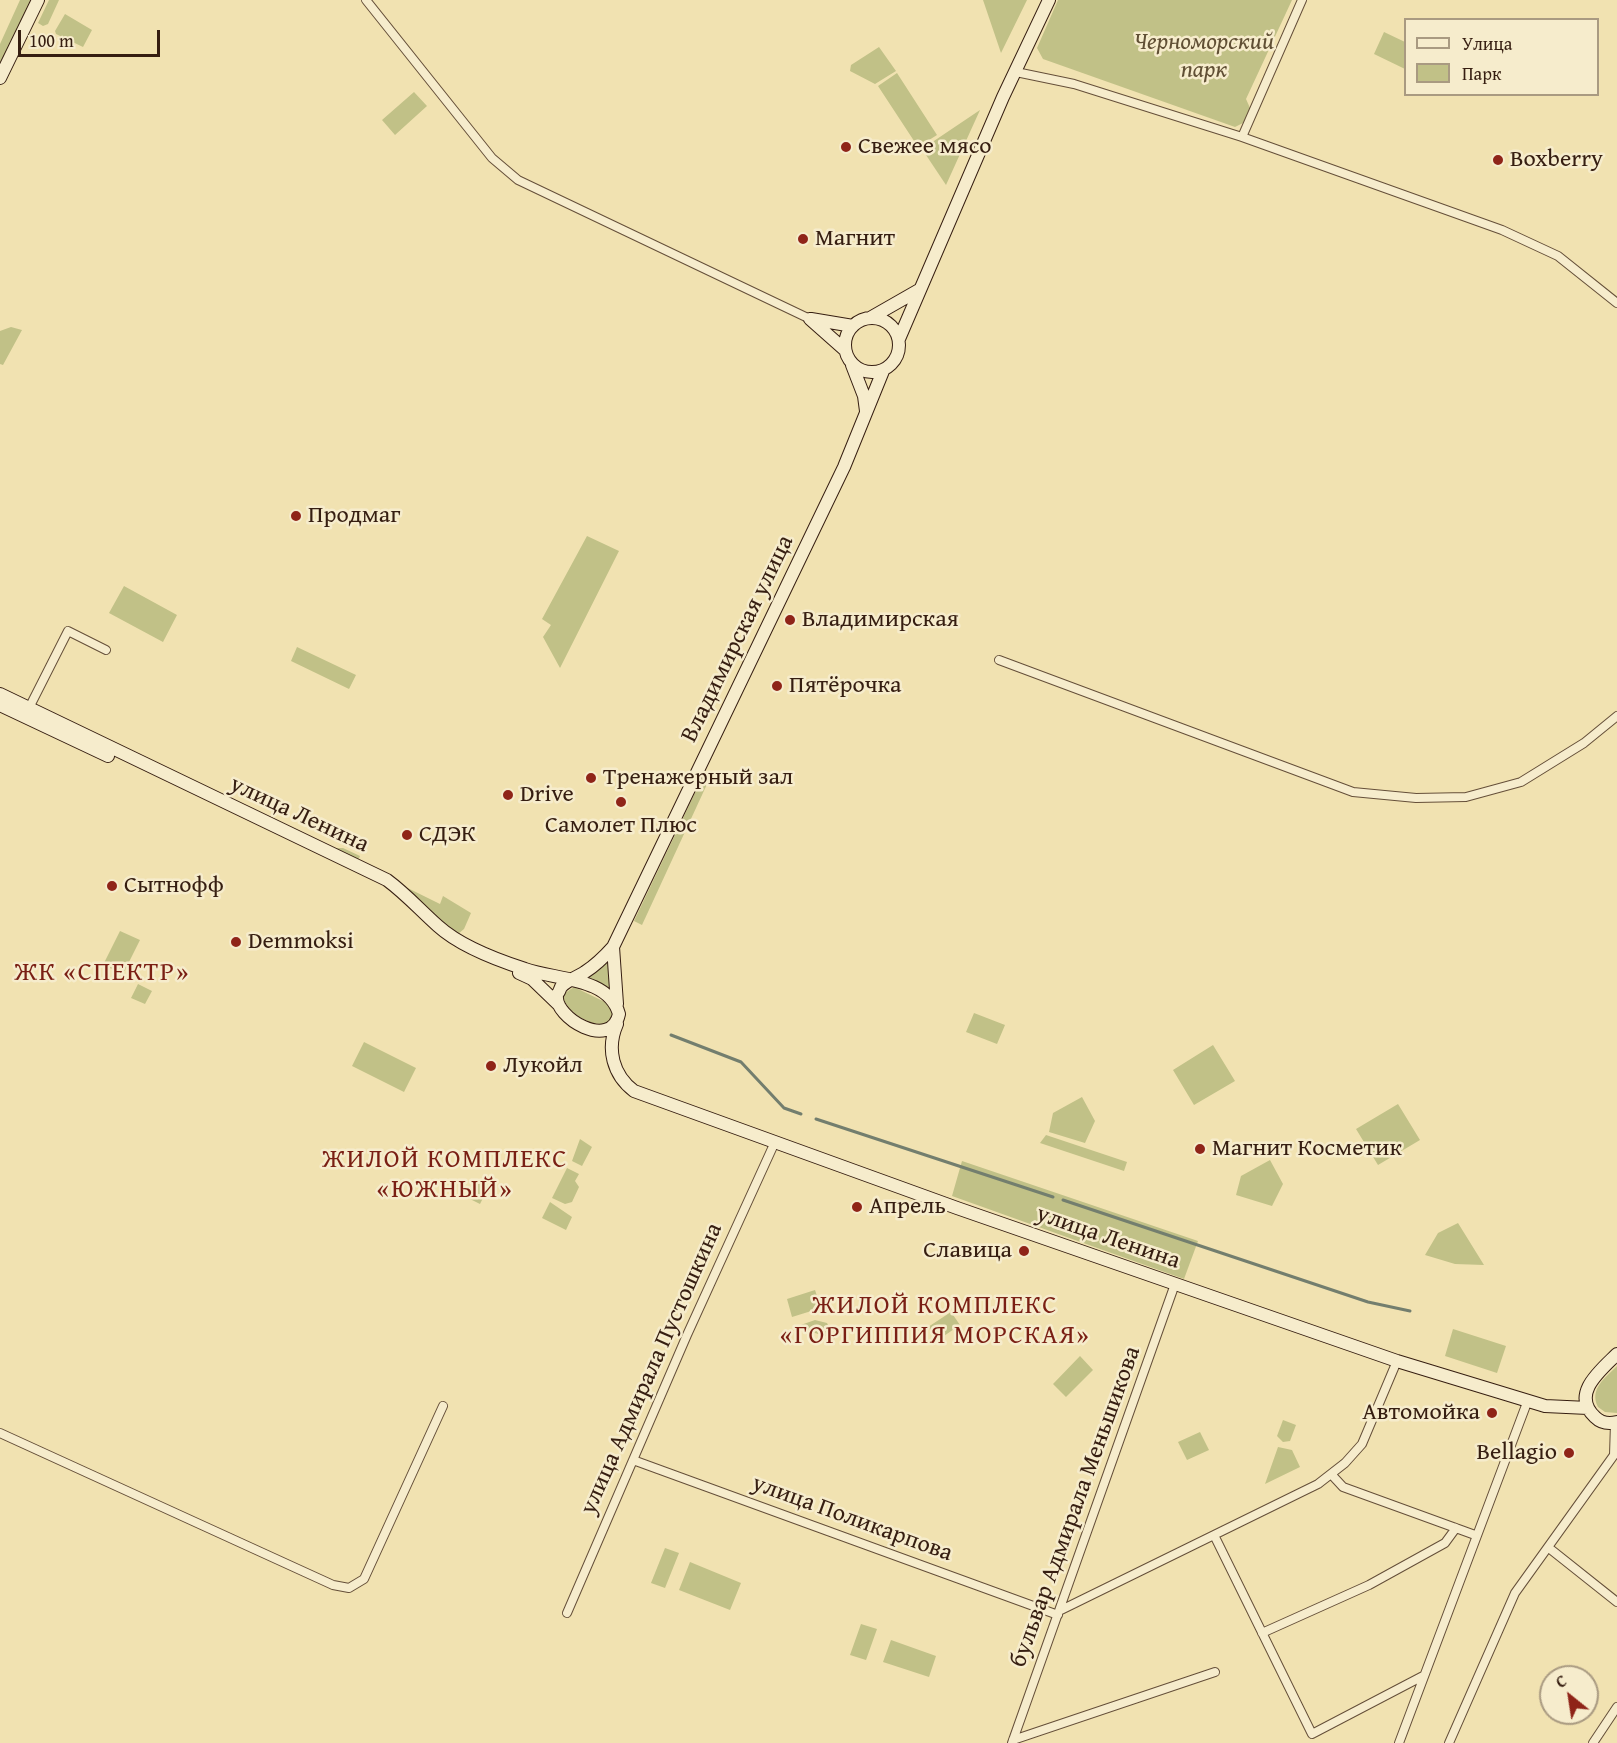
<!DOCTYPE html>
<html>
<head>
<meta charset="utf-8">
<style>
  body { margin:0 }
  #map { position:relative; width:1617px; height:1743px; overflow:hidden; background:#f1e2b1; font-family:"Gentium Book Plus",serif }
  canvas { display:block }
  .legend { position:absolute; left:1404px; top:18px; width:195px; height:78px; box-sizing:border-box; background:#f6eccc; border:2px solid #a99a81; margin:0; padding:8px 10px; list-style:none; font-size:18px; color:#361e11 }
  .legend li { display:flex; align-items:center; gap:12px; height:30px }
  .legend b { width:30px; border:2px solid #a99a81 }
  .north { position:absolute; left:1539px; top:1665px; width:60px; height:60px; box-sizing:border-box; background:#f6eccc; border:2px solid #a99a81; border-radius:50%; rotate:330deg; font-size:16px; font-weight:700; line-height:24px; text-align:center; color:#361e11 }
  .north::after { content:''; display:block; margin:auto; width:21px; height:27px; background:#8f2418; clip-path:polygon(50% 0,100% 100%,50% 72%,0 100%) }
  .scale { position:absolute; left:18px; top:30px; width:142px; height:27px; box-sizing:border-box; border:3px solid #361e11; border-top:0; padding-left:8px; font-size:18px; line-height:21px; white-space:nowrap; color:#361e11; -webkit-text-stroke:4px #f6eccc; paint-order:stroke }
</style>
</head>
<body>
<div id="map">
<canvas width="1617" height="1743"></canvas>
<ul class="legend">
<li><b style="height:8px;background:#f6eccc"></b>Улица</li>
<li><b style="height:16px;background:#c1c187"></b>Парк</li>
</ul>
<div class="north">С</div>
<div class="scale">100 m</div>
</div>
<script>
const context = document.querySelector('canvas').getContext('2d');
context.lineJoin = 'round';
function fill(path, color) {
  context.fillStyle = color;
  context.fill(path, 'evenodd');
}
function stroke(path, color, width, dash) {
  context.strokeStyle = color;
  context.lineWidth = width;
  context.lineCap = dash ? 'butt' : 'round';
  context.setLineDash(dash || []);
  context.stroke(path);
}
function drawText(font, color, halo, rows, align = 'center') {
  context.font = font + ' "Gentium Book Plus",serif';
  context.lineWidth = 5;
  context.setLineDash([]);
  context.textBaseline = 'middle';
  context.strokeStyle = halo;
  context.fillStyle = color;
  for (const [text, x, y, turn = 0] of rows) {
    context.save();
    context.translate(x, y);
    context.rotate((+turn || 0) * Math.PI / 180);
    context.textAlign = isNaN(turn) ? turn : align;
    if (halo) context.strokeText(text, 0, 0);
    context.fillText(text, 0, 0);
    context.restore();
  }
}
fill(new Path2D(`
  M20 0H33L0 71V44Z
  M49 0H59L48 24 43 26 38 23Z
  M983 0H1027L1001 53Z
  M1058 0H1292L1246 99 1250 108 1245 122 1235 127 1043 59 1037 48Z
  M65 14 92 30 83 47 56 34 55 31Z
  M1384 32 1405 42V69L1374 54Z
  M879 47 896 71 875 84 850 71 851 65Z
  M897 73 937 135 918 147 878 86Z
  M414 92 427 106 395 135 382 120Z
  M980 110 946 185 922 149Z
  M11 327 22 330 3 365 0 364V331Z
  M587 536 619 551 560 668 543 637 551 625 542 619Z
  M124 586 177 615 163 642 109 613Z
  M297 647 356 675 349 689 291 661Z
  M703 776 708 778V782L642 925 634 921Z
  M335 848H343L360 856 357 863 440 904 443 896 471 913 464 929 458 934Z
  M120 931 140 940 123 974 103 965Z
  M606 963 609 965 612 994 583 978Z
  M138 984 152 991 145 1004 131 998Z
  M574 987 607 1003 614 1014 609 1025C587 1024 569 1015 562 995Z
  M974 1013 1005 1025 997 1044 966 1032Z
  M364 1042 416 1068 404 1092 352 1066Z
  M1213 1045 1235 1081 1194 1105 1173 1070Z
  M1082 1097 1095 1121 1085 1143 1049 1132 1053 1113Z
  M1398 1104 1420 1140 1378 1165 1356 1129Z
  M1046 1135 1127 1162 1124 1171 1040 1143Z
  M580 1139 592 1147 582 1166 572 1161Z
  M1270 1160 1283 1184 1272 1206 1236 1195 1241 1176Z
  M962 1161 1198 1241 1184 1279 952 1196Z
  M567 1168 579 1174 575 1181 579 1187 572 1202 565 1204 552 1198Z
  M477 1180 489 1186 480 1204 468 1198Z
  M550 1202 572 1217 566 1230 542 1218Z
  M1458 1223 1484 1265 1455 1264 1425 1255 1438 1233Z
  M815 1290 821 1308 792 1317 787 1299Z
  M951 1312 960 1325 938 1340 928 1327Z
  M815 1320 827 1323 835 1339 795 1327Z
  M1453 1329 1506 1346 1497 1373 1445 1356Z
  M1080 1356 1093 1370 1066 1397 1053 1384Z
  M1617 1366V1413L1605 1412 1598 1407C1589 1389 1605 1378 1617 1366Z
  M1283 1420 1296 1425 1290 1441 1283 1442 1277 1436Z
  M1200 1432 1209 1450 1187 1460 1178 1442Z
  M1278 1447 1292 1450 1300 1467 1265 1484Z
  M665 1548 679 1553 665 1588 651 1583Z
  M690 1562 741 1583 730 1610 679 1590Z
  M861 1624 877 1629 866 1660 850 1655Z
  M891 1640 936 1656 929 1677 883 1662Z`), '#c1c187');
stroke(new Path2D(`
  M671 1035 741 1062 784 1108 801 1114
  M816 1119 1053 1197
  M1063 1200 1368 1302 1410 1311`), '#737e6e', 3);
const street = new Path2D(`
  M366 0 492 158 518 180 810 319
  M1016 72 1074 84 1242 137 1502 230 1558 256 1617 303
  M1242 137 1302 0
  M999 660 1353 792 1416 798 1466 797 1521 782 1584 743 1617 716
  M29 708 68 631 106 650
  M0 1433 333 1585 349 1588 364 1579 443 1406
  M633 1460 1058 1615
  M1331 1474 1343 1487 1475 1535
  M1214 1535 1312 1734 1423 1676
  M1549 1548 1617 1602
  M1059 1611 1318 1484 1345 1463 1362 1444 1397 1361
  M567 1613 687 1335 775 1142
  M1262 1633 1369 1585 1445 1543 1456 1528
  M1013 1740 1215 1672
  M1012 1743 1175 1284
  M1399 1743 1528 1400
  M1449 1743 1515 1593 1614 1455 1615 1423
  M1593 1743 1617 1707`);
const secondary = new Path2D(`
  M0 78 38 0
  M845 345a27 27 0 1 1 54 0a27 27 0 1 1-54 0Z
  M870 318 919 290
  M810 319 845 350
  M811 319 853 326
  M899 339 1003 97 1049 0
  M852 365 864 396 866 411
  M0 694 387 880C406 894 420 910 438 926 460 946 497 960 525 969 556 980 609 977 619 1014 611 1051 554 1018 557 995 558 995 561 987 561 987 567 980 578 977 585 972 596 965 605 956 613 947L844 467 883 371
  M0 705 108 756
  M613 947 617 1004
  M519 973 532 979 559 1005
  M617 1024C606 1049 613 1075 634 1091L957 1208 1397 1361 1545 1406 1588 1408
  M1617 1354C1601 1370 1570 1394 1595 1417 1601 1423 1609 1424 1617 1422`);
stroke(street, '#654f39', 10);
stroke(secondary, '#361e11', 14);
stroke(street, '#f6eccc', 8);
stroke(secondary, '#f6eccc', 12);
for (const [x, y, r, color] of [
  [846,147,6,"#8f2418"],
  [1498,160,6,"#8f2418"],
  [803,239,6,"#8f2418"],
  [296,516,6,"#8f2418"],
  [790,620,6,"#8f2418"],
  [777,686,6,"#8f2418"],
  [591,778,6,"#8f2418"],
  [508,795,6,"#8f2418"],
  [621,802,6,"#8f2418"],
  [407,835,6,"#8f2418"],
  [112,886,6,"#8f2418"],
  [236,942,6,"#8f2418"],
  [491,1066,6,"#8f2418"],
  [1200,1149,6,"#8f2418"],
  [857,1207,6,"#8f2418"],
  [1024,1251,6,"#8f2418"],
  [1492,1413,6,"#8f2418"],
  [1569,1453,6,"#8f2418"]
]) {
  const dot = new Path2D();
  dot.arc(x, y, r, 0, 2 * Math.PI);
  context.fillStyle = color;
  context.fill(dot);
  stroke(dot, '#f6eccc', 2);
}
drawText('italic 24px', '#604f34', '#f6eccc', [
  ["Черноморский",1204,43],
  ["парк",1204,71]
]);
drawText('24px', '#361e11', '#f6eccc', [
  ["Свежее мясо",858,147],
  ["Boxberry",1510,160],
  ["Магнит",815,239],
  ["Продмаг",308,516],
  ["Владимирская",802,620],
  ["Пятёрочка",789,686],
  ["Тренажерный зал",603,778],
  ["Drive",520,795],
  ["Самолет Плюс",621,826,"center"],
  ["СДЭК",419,835],
  ["Сытнофф",124,886],
  ["Demmoksi",248,942],
  ["Лукойл",503,1066],
  ["Магнит Косметик",1212,1149],
  ["Апрель",869,1207],
  ["Славица",1012,1251,"right"],
  ["Автомойка",1480,1413,"right"],
  ["Bellagio",1557,1453,"right"]
], 'left');
drawText('24px', '#361e11', '#f6eccc', [
  ["Владимирская улица",738,639,-64],
  ["улица Ленина",299,815,25],
  ["улица Ленина",1108,1238,19],
  ["улица Адмирала Пустошкина",652,1369,-66],
  ["бульвар Адмирала Меньшикова",1076,1507,-70],
  ["улица Поликарпова",852,1519,20]
]);
context.letterSpacing = '1.5px';
drawText('26px', '#7a1f14', '#f6eccc', [
  ["ЖК «СПЕКТР»",102,973],
  ["ЖИЛОЙ КОМПЛЕКС",445,1160],
  ["«ЮЖНЫЙ»",445,1190],
  ["ЖИЛОЙ КОМПЛЕКС",935,1306],
  ["«ГОРГИППИЯ МОРСКАЯ»",935,1336]
]);
context.letterSpacing = '0px';
</script>
</body>
</html>
